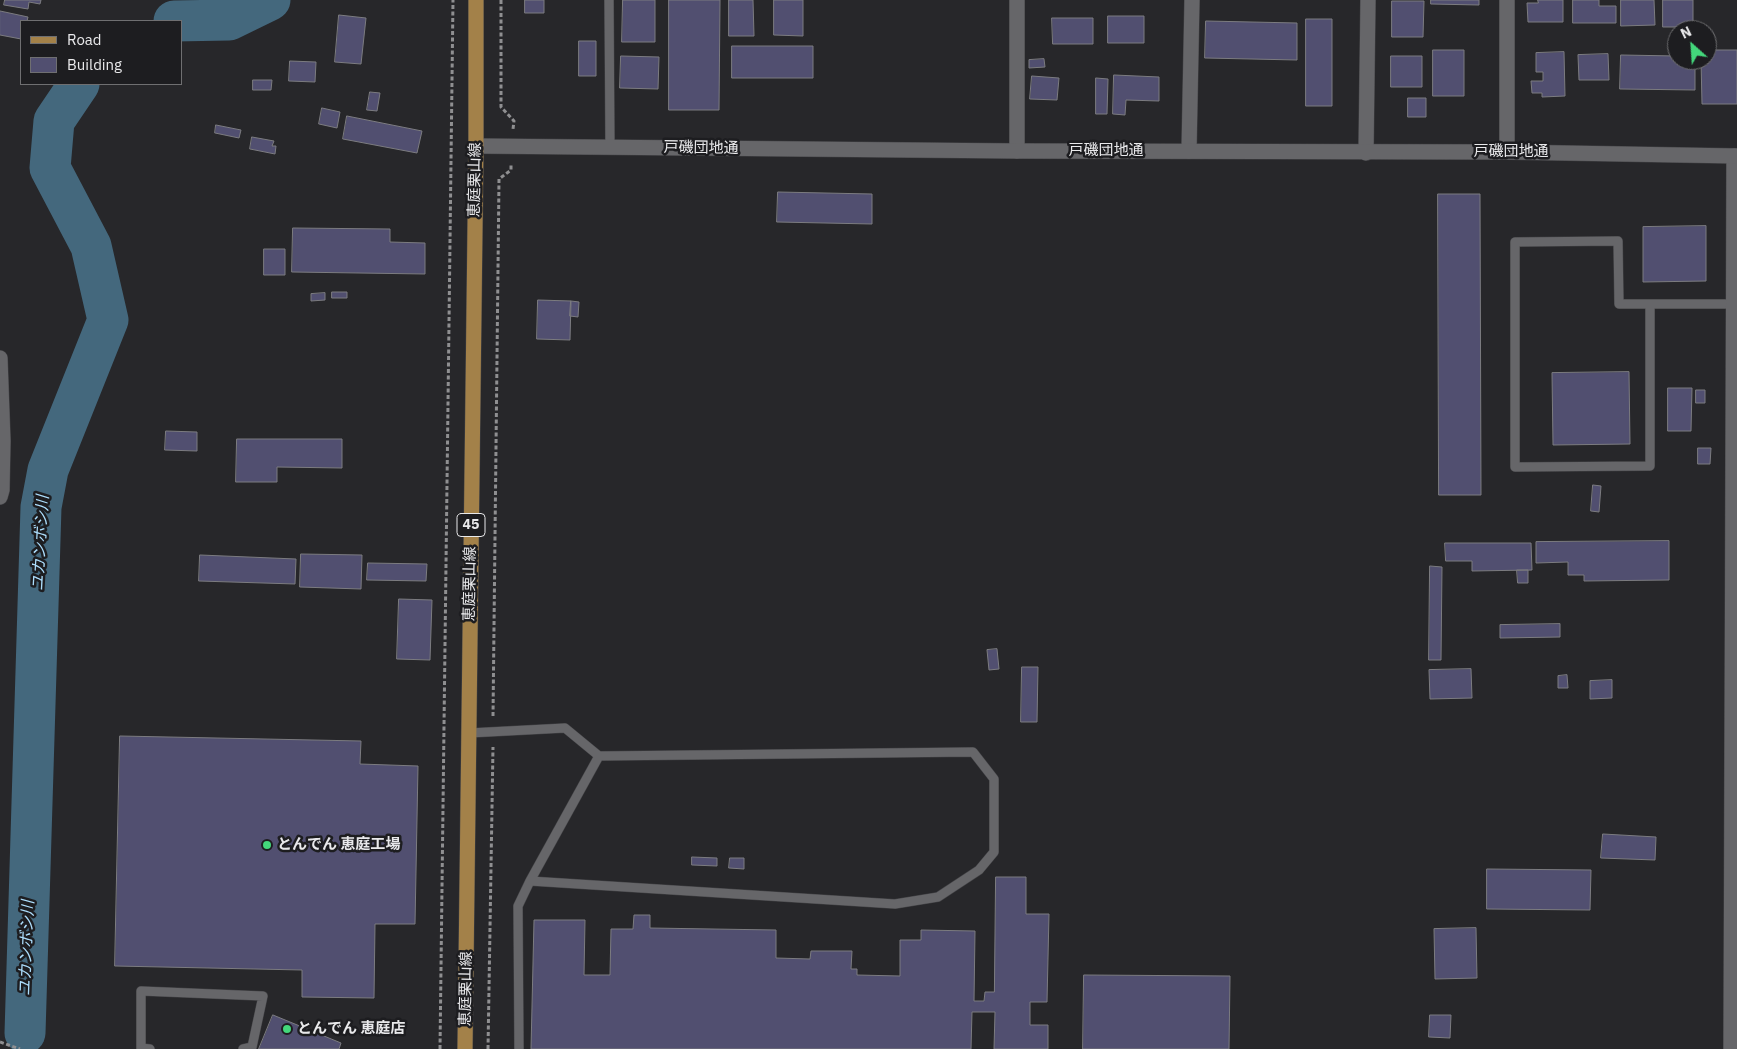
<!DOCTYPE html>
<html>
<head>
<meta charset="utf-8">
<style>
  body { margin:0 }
  #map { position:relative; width:1737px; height:1049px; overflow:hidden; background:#27272a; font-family:"IBM Plex Sans",sans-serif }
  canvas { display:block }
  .legend { position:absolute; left:20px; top:20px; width:162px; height:65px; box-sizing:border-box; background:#1d1d20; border:1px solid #6f6f71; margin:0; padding:6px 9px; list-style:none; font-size:15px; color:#e9e9eb }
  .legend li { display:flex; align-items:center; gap:10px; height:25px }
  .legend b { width:25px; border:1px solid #6f6f71 }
  .north { position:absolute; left:1667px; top:20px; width:50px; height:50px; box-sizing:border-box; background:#1d1d20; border:1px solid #6f6f71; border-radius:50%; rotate:334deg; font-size:14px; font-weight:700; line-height:20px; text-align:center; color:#e9e9eb }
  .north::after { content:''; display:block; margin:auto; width:18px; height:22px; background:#43d77b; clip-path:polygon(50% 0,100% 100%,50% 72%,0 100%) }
</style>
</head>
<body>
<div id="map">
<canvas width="1737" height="1049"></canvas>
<ul class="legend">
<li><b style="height:6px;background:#a38149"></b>Road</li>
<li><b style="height:14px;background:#514f70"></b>Building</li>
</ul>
<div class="north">N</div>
</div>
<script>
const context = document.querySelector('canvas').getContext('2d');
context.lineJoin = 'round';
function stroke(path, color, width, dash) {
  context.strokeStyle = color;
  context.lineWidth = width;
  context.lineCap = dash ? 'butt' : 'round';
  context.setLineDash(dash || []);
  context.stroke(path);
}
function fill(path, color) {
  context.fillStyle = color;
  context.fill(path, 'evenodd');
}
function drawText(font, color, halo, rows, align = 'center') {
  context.font = font + ' "IBM Plex Sans","Noto Sans JP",sans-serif';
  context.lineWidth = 5;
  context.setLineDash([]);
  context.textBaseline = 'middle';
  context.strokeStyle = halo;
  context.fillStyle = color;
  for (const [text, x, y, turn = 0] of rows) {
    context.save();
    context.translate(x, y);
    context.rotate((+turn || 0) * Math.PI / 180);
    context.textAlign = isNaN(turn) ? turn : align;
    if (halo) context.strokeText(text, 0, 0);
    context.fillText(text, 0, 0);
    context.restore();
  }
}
stroke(new Path2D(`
  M174 21 229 20 270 0
  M25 1033 41 507 48 470 108 320 91 246 50 168 54 121 79 84`), '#44687d', 41);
const building = new Path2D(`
  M5 0H41L40 4 29 2 28 9 4 5Z
  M525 0H544V13H525Z
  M623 0H655V42H622Z
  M669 0H720L719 110H669Z
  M729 0H753L754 36H729Z
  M774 0H803V36L774 35Z
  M1431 0H1479V5L1431 4Z
  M1538 0H1563V22H1528L1527 3H1538Z
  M1573 0H1599V6H1616V23H1573Z
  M1621 0H1654L1655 25 1621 26Z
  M1663 0H1693V27H1663Z
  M1392 1H1424L1423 37H1392Z
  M0 11 28 17 27 21H21V39L0 35Z
  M339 15 366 18 361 64 335 62Z
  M1108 16H1144V43H1108Z
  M1052 18H1093V44H1053Z
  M1306 19H1332V106H1306Z
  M1206 21 1297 23V60L1205 58Z
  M579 41H596V76H579Z
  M732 46H813V78H732Z
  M1433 50H1464V96H1433Z
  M1707 50H1737V104H1702L1701 60H1707Z
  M1564 52 1565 96 1542 97V93H1532L1531 81H1543V72H1536V53Z
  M1608 54 1609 80H1579L1578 55Z
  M1621 55 1677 56V60H1695V90L1620 89Z
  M621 56 659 57 658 89 620 88Z
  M1391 56H1422V87H1391Z
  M1044 59 1045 67 1029 68V60Z
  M290 61 316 62 315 82 289 81Z
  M1114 75 1159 77V101L1126 100 1125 115 1113 114Z
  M1032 76 1059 78 1057 100 1030 99Z
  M1096 78 1108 79 1107 114H1096Z
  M253 80H272L271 90H253Z
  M370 92 380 93 377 111 367 110Z
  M1408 98H1426V117H1408Z
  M322 108 340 112 337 128 319 124Z
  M347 116 422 131 417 153 343 139Z
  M216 125 241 130 239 138 215 133Z
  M252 137 274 141 272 146H276L275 154 250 149Z
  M778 192 872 194V224L777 222Z
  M1438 194H1480L1481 495H1439Z
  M1706 226V281L1643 282V227Z
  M293 228 390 229V242L425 243V274L292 272Z
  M264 249H285V275H264Z
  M332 292H347V298H332Z
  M325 293V300L311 301V294Z
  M538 300 571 301 570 340 537 339Z
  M571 301 579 302 578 317 570 316Z
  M1629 372 1630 444 1553 445 1552 373Z
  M1668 388H1692L1691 431H1668Z
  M1696 390H1705V403H1696Z
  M166 431 197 432V451L165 450Z
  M237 439H342V468L277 467V482H236Z
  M1698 448H1711L1710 464H1698Z
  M1593 485 1601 486 1599 512 1591 511Z
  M1669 541V580L1584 581V575H1568V562L1536 563V542Z
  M1445 543H1531L1532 570 1472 571V561H1446Z
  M301 554 362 555 361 589 300 587Z
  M200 555 296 559 295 584 199 581Z
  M368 563 427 564 426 581 367 580Z
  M1430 566 1442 567 1441 660H1429Z
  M1517 570H1528V583H1518Z
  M399 599 432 600 430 660 397 659Z
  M1560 624V637L1500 638V625Z
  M997 649 999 669 989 670 987 650Z
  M1022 667H1038L1037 722H1021Z
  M1471 669 1472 698 1430 699 1429 670Z
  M1567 675 1568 688H1558V676Z
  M1612 680V698L1590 699V681Z
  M120 736 361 741 360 764 418 766 415 924H375L374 998 302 997V970L115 966Z
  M1603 834 1656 837 1655 860 1601 858Z
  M692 857 717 858V866L692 865Z
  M730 858H744V869L729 868Z
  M1487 869 1591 870 1590 910 1487 909Z
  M996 877H1026V914H1049L1047 1002H1030V1025H1048V1049H994L995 1012H972L971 1049H531L534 920H585L584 975H610L611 929H633L634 915H650V928L776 930V958L810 959 811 951H852L851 969H857V975L900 976V940H921V930L975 931 974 1001H984L985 992H994Z
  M1476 928 1477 978 1435 979 1434 929Z
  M1084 975 1230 976 1229 1049H1083Z
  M273 1015 341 1043 339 1049H259Z
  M1430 1015H1451L1450 1038 1429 1037Z`);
fill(building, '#514f70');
stroke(building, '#7c7c80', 1);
const service = new Path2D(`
  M609 0 610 147
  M1650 304H1619L1618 241 1515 242V467L1650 466V304H1733
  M469 733 565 728 599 756
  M150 1049 141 1048V991L263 996 252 1047 243 1049
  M519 1049 518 906 530 881 895 904 938 897 979 870 994 852V779L973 752 599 756 530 881`);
const minor = new Path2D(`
  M1017 151V0
  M1189 151 1192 0
  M1366 153 1368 0
  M0 358 3 441 2 490 0 497
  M1731 1049 1734 156`);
const tertiary = new Path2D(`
  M1507 0V152
  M476 146 1017 151 1507 152 1737 156`);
const primary = new Path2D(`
  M465 1049 476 146V0`);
stroke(service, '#444447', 10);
stroke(minor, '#444447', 16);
stroke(tertiary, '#444447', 16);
stroke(primary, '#444447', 16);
stroke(new Path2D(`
  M501 0V107L514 121 513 129
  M493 716 499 179 511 170V165
  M0 1042 20 1049
  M440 1049 453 0
  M488 1049 493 747`), '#8f8f91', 3, [4, 2.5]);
stroke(service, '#666669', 9);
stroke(minor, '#666669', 15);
stroke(tertiary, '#666669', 15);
stroke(primary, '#a38149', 15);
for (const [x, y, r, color] of [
  [267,845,5,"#43d77b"],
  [287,1029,5,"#43d77b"]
]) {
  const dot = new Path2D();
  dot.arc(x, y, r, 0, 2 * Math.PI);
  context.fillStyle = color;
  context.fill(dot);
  stroke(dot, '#1d1d20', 2);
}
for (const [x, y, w] of [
  [471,525,28]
]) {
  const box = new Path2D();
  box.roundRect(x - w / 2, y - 11.5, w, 23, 4);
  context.fillStyle = '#1d1d20';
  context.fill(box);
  stroke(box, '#e9e9eb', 1);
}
drawText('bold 14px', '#e9e9eb', null, [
  ["45",471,525]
]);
drawText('15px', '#e9e9eb', '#1d1d20', [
  ["戸磯団地通",701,148,1],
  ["戸磯団地通",1106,151],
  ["戸磯団地通",1511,152],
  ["恵庭栗山線",475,180,-89],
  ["恵庭栗山線",470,584,-89],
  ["恵庭栗山線",466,989,-89]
]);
drawText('bold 15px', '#e9e9eb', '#1d1d20', [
  ["とんでん 恵庭工場",277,845],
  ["とんでん 恵庭店",297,1029]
], 'left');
drawText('italic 16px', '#addffe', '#1d1d20', [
  ["ユカンボシ川",41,543,-87],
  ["ユカンボシ川",27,948,-88]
]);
</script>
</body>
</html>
